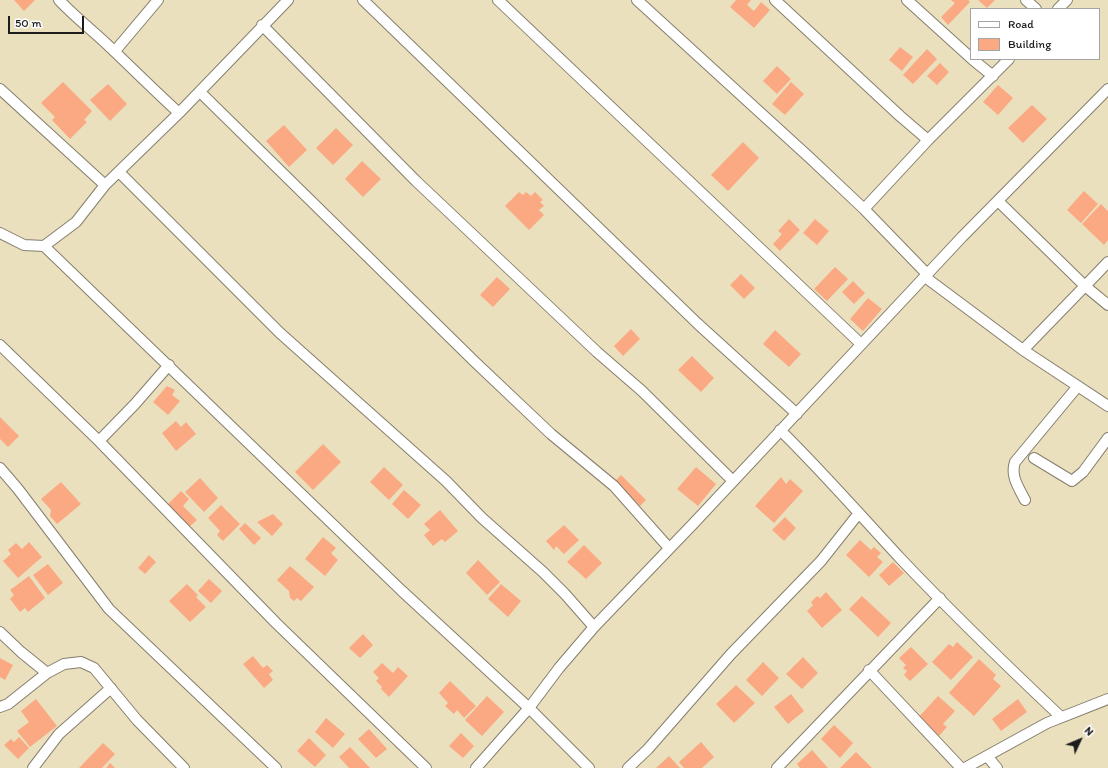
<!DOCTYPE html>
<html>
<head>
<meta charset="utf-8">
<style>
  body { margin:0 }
  #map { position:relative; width:1108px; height:768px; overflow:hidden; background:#ebe0be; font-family:Itim,sans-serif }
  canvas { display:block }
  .legend { position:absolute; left:970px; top:8px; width:130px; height:52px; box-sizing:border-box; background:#fff; border:1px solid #a4a4a4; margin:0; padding:5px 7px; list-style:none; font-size:12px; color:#1c1c1c }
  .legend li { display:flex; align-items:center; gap:8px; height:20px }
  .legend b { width:20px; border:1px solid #a4a4a4 }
  .north { position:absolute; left:1060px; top:720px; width:40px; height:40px; -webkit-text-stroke:3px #fff; paint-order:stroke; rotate:46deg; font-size:11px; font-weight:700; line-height:16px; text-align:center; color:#1c1c1c }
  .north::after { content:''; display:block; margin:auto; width:14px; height:18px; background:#1c1c1c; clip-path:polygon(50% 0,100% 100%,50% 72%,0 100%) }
  .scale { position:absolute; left:8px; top:16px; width:76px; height:18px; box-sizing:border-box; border:2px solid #1c1c1c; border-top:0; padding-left:5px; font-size:12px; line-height:14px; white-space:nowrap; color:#1c1c1c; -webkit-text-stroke:3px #fff; paint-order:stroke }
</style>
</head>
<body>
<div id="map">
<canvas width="1108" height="768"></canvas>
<ul class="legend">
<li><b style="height:5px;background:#fff"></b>Road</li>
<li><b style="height:11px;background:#faa983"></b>Building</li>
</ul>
<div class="north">N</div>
<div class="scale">50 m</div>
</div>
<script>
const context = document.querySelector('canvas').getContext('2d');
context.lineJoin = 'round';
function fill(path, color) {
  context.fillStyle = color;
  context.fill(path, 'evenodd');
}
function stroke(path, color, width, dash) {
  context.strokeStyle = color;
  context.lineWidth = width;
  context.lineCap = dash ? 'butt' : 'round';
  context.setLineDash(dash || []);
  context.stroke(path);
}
fill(new Path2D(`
  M14 0H35L24 11Z
  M736 0H751L747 5 754 11 761 2 770 10 754 28 730 7Z
  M951 0H968L970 2 948 25 941 17 955 3Z
  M978 0H995L987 8Z
  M900 47 913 57 902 71 889 60Z
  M927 49 937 59 913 84 903 75Z
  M940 63 949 72 937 85 927 76Z
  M777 66 791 79 777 94 763 81Z
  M63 82 92 111 84 120 87 122 70 139 52 120 55 117 41 103Z
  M791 82 804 94 785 115 772 104Z
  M108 84 127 104 110 121 90 100Z
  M998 85 1013 98 998 115 983 102Z
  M1032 105 1047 119 1023 143 1008 128Z
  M284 125 307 150 289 167 266 141Z
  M336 128 353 145 333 165 316 148Z
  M743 142 759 158 728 191 711 175Z
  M362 161 381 179 363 197 345 179Z
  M1084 191 1098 204 1081 223 1067 210Z
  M519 192 523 195 526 192 531 196 535 192 543 200 540 202 544 206 539 210 544 215 529 230 505 206Z
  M1101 204 1108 211V240L1104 245 1082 224Z
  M789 219 800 230 780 251 773 244 782 234 778 231Z
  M815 219 829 231 817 245 803 233Z
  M835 267 848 279 827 301 814 289Z
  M741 274 755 288 744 299 730 285Z
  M497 277 510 289 493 307 480 295Z
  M853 281 865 293 854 304 842 292Z
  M868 298 882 309 863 331 850 319Z
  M631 329 640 339 623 356 614 346Z
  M775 330 801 354 789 367 763 344Z
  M692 356 714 378 701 392 678 370Z
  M167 386 175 390 172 395 180 401 168 415 153 402Z
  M0 417 19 436 8 447 0 439Z
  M176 421 181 427 186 422 196 434 176 451 162 433Z
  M323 444 341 462 313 490 295 472Z
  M384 467 403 485 389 500 370 482Z
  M696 467 716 484 698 506 677 489Z
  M621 475 646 500 640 506 615 481Z
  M781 477 786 484 790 479 803 491 774 523 755 506Z
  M200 478 218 498 204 512 185 492Z
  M61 482 81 504 57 524 50 516 51 510 41 499Z
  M404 490 421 505 408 519 392 504Z
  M181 491 189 499 183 506 197 520 189 527 167 505Z
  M221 505 240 524 223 541 217 535 220 531 208 518Z
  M440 510 458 531 445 542 442 539 433 546 424 535 430 530 424 524Z
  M273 514 283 524 272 536 257 522Z
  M785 517 796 528 784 541 772 530Z
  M245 523 261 538 254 545 239 529Z
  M564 525 579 540 564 554 556 546 554 550 546 541Z
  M323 537 336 548 331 553 338 560 325 576 305 559Z
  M860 540 871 550 874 547 881 553 877 557 883 562 869 577 846 555Z
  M29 542 42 557 18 578 3 561 11 554 8 550 16 543 22 549Z
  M584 545 602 563 586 579 567 562Z
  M149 555 156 562 145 574 138 568Z
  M478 560 500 582 487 595 466 573Z
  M893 562 904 573 889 586 879 575Z
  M48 564 63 583 48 595 33 575Z
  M290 566 314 587 301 601 297 598 294 601 290 598 289 591 277 580Z
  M29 576 45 598 28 612 25 608 20 612 10 599 14 595 10 590Z
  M209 579 222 591 211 603 198 591Z
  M187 584 198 595 196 597 206 607 190 622 169 601Z
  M501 584 521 601 508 617 488 599Z
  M826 592 842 610 822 628 807 611 813 605 811 602 817 596 820 598Z
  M862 596 891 623 878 637 849 609Z
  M363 634 373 645 360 658 349 648Z
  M957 642 973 657 951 680 932 662 949 644 953 647Z
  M911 647 928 664 910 681 904 675 907 671 903 668 906 665 899 658Z
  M253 656 263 668 267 665 273 671 269 674 273 680 264 688 243 664Z
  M803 657 818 673 802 689 786 674Z
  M0 658 13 665 5 680 0 677Z
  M979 659 996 675 993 679 1001 686 974 716 949 693Z
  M763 662 779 678 762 696 746 680Z
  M382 663 393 673 398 667 408 676 389 697 381 689 382 687 376 681 379 678 373 672Z
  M450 681 476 706 464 718 457 710 454 714 445 706 448 703 439 693Z
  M736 685 755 703 734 723 716 704Z
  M791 694 804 711 788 724 774 707Z
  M487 696 504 712 482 736 465 720Z
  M938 696 955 711 943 724 947 727 938 737 917 719Z
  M36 699 57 726 30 747 17 731 29 722 21 711Z
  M1018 699 1027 712 1001 731 992 719Z
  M326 718 345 734 333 748 315 732Z
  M834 725 853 743 840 758 821 739Z
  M369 729 387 749 376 758 358 739Z
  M461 733 474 746 463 758 449 746Z
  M19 737 29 748 18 759 4 745 11 739 14 742Z
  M309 738 326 755 315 767 297 751Z
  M701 742 714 757 702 768H684L679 762Z
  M103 743 115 754 102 768H79Z
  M350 747 370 768H349L339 757Z
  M812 750 828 768H800L797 764Z
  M856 752 872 768H840Z
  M669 756 680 768H656Z
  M110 763 115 768H106Z`), '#faa983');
const street = new Path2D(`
  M59 0C77 19 97 34 115 52 137 73 157 93 179 113
  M363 0 698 324 797 414
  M498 0 861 344
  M637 0 810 158 864 209 927 274 925 277 1023 350 1108 406
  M775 0 900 116 928 140
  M907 0 971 58
  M1026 0 1036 9
  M1058 9 1067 0
  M262 25 416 181 597 352 642 391 733 481
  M115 51 158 0
  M972 59 993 76
  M0 89 105 185
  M200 92 475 362 551 434 614 486 669 548
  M119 172 280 333 446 481 482 518 543 572 565 594 594 627
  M998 201 1085 286 1023 350
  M864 209 928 140 1009 59
  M0 233 24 245 44 246 76 222 105 185 179 113 288 0
  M44 246 402 591 529 708 589 768
  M1108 262 1085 286 1108 305
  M0 345 99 441 276 623 426 768
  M780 430C822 471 860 515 900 558 952 613 1006 665 1061 717
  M99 441 135 404 169 365
  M1034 458 1072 481 1083 472 1108 438
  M0 468 18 489 109 609 276 768
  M1025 500C1019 488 1010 476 1015 462L1078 386
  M0 632 21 652 47 673
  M869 670 961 768
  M0 707 8 704 47 673 64 664 81 662 94 668 137 720 184 768
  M987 756 997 768
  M33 768 59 734 111 688
  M476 768 529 708 559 668 594 627 693 524 962 237 1108 89
  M628 768 648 749 731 654 821 561 859 513
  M777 768 940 598
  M965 768 1047 723 1108 699`);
stroke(street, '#847e6d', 12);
stroke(street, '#fff', 10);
</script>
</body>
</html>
